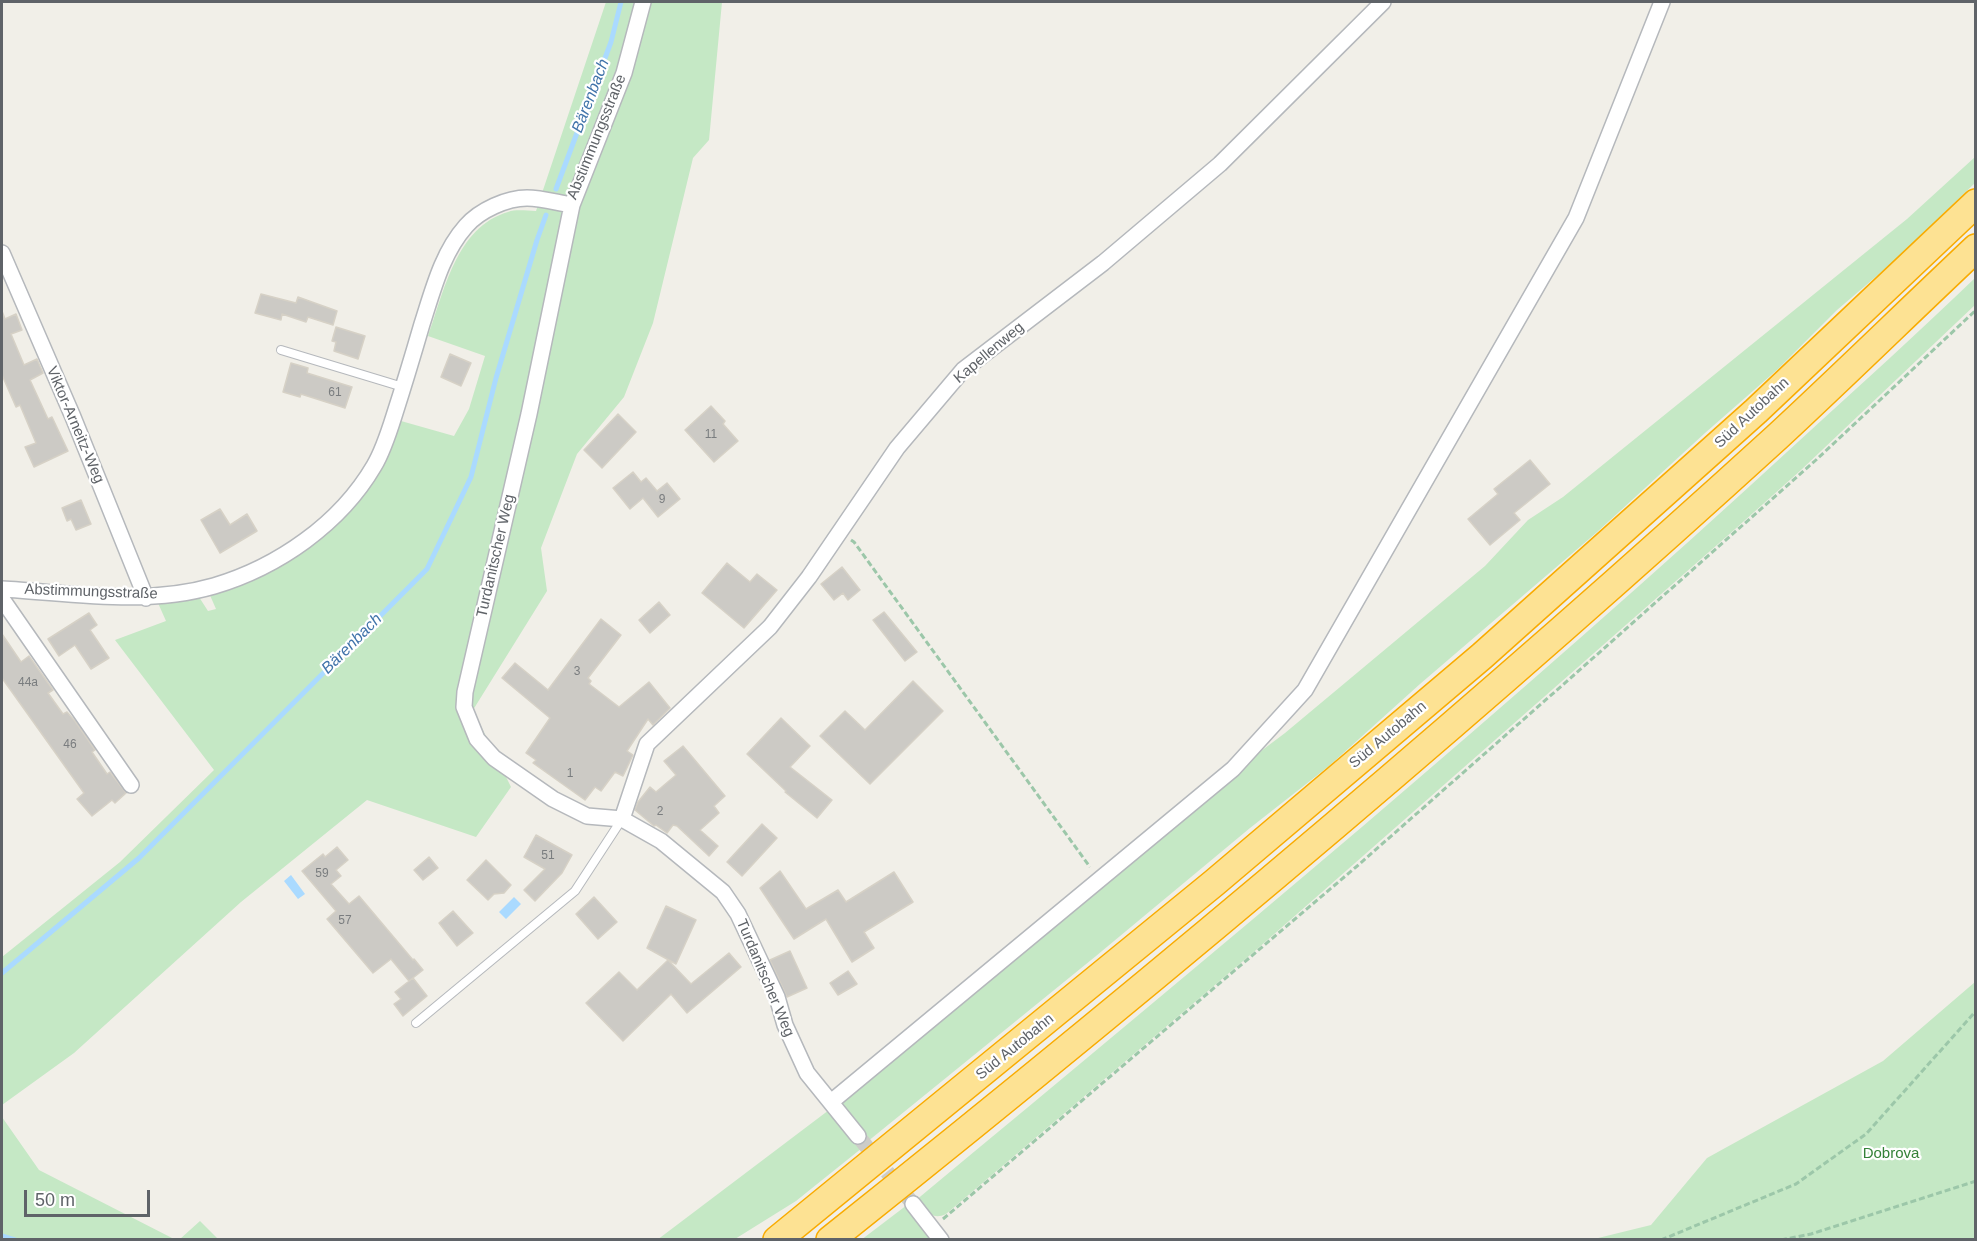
<!DOCTYPE html>
<html>
<head>
<meta charset="utf-8">
<style>
  body { margin:0 }
  #map { position:relative; width:1977px; height:1241px; overflow:hidden; background:#f1efe8; font-family:Helvetica,sans-serif }
  canvas { display:block }
  .frame { position:absolute; inset:0; border:3px solid #5f6368; pointer-events:none }
  .scale { position:absolute; left:24px; top:1190px; width:126px; height:27px; box-sizing:border-box; border:3px solid #5f6368; border-top:0; padding-left:8px; font-size:18px; line-height:21px; white-space:nowrap; color:#5f6368; -webkit-text-stroke:4px #fff; paint-order:stroke }
</style>
</head>
<body>
<div id="map">
<canvas width="1977" height="1241"></canvas>
<div class="frame"></div>
<div class="scale">50 m</div>
</div>
<script>
const context = document.querySelector('canvas').getContext('2d');
context.lineJoin = 'round';
function fill(path, color) {
  context.fillStyle = color;
  context.fill(path, 'evenodd');
}
function stroke(path, color, width, dash) {
  context.strokeStyle = color;
  context.lineWidth = width;
  context.lineCap = dash ? 'butt' : 'round';
  context.setLineDash(dash || []);
  context.stroke(path);
}
function drawText(font, color, halo, rows, align = 'center') {
  context.font = font + ' Helvetica,sans-serif';
  context.lineWidth = 4.5;
  context.setLineDash([]);
  context.textBaseline = 'middle';
  context.strokeStyle = halo;
  context.fillStyle = color;
  for (const [text, x, y, turn = 0] of rows) {
    context.save();
    context.translate(x, y);
    context.rotate((+turn || 0) * Math.PI / 180);
    context.textAlign = isNaN(turn) ? turn : align;
    if (halo) context.strokeText(text, 0, 0);
    context.fillText(text, 0, 0);
    context.restore();
  }
}
fill(new Path2D(`
  M606 2H722L709 140 693 158 653 323 624 397 577 454 541 548 547 591 473 710 511 787 476 837 367 800 241 902 74 1053 2 1105V957L120 862 214 770 115 640 166 621 158 603 199 597 208 611 216 609 209 593C227 587 245 582 262 575 279 567 294 557 309 546 360 509 379 478 401 421L454 436 469 409 485 356 428 336C444 292 456 227 508 212 516 209 527 211 536 211Z
  M1975 157V183L1893 262 1837 310 1778 369 1705 433 1596 533 1420 684 1329 766 1250 828 1096 956 867 1142 839 1107 843 1099 1125 869 1202 803 1241 766 1285 733 1485 566 1528 520 1563 497 1907 219Z
  M1975 278V305L1801 470 1734 530 1256 950 946 1214C932 1221 924 1210 915 1201 1215 952 1513 705 1799 441 1858 387 1918 333 1975 278Z
  M1975 982V1239H1594L1651 1225 1707 1158 1883 1061Z
  M829 1110 862 1148 796 1201 735 1239 657 1240Z
  M2 1117 39 1170 174 1239H2Z
  M907 1205 931 1236 927 1240H861Z
  M200 1221 218 1239H180Z`), '#c5e8c5');
fill(new Path2D(`
  M291 875 305 894 298 899 284 881Z
  M514 897 521 904 506 919 499 912Z`), '#aadaff');
stroke(new Path2D(`
  M556 189 611 42 621 2
  M2 973 139 858 427 569 471 477 496 378 537 240 546 215
  M2 1236 15 1240`), '#aadaff', 5);
const building = new Path2D(`
  M261 294 296 303 298 297 337 311 333 325 308 317 306 322 282 314 281 320 255 313Z
  M2 311 5 319 16 314 22 330 11 334 24 365 37 359 43 373 30 380 48 419 52 417 68 451 34 467 25 447 36 443 20 405 16 407 2 375Z
  M336 327 365 336 358 359 334 351 336 342 332 341Z
  M450 354 471 363 461 386 441 377Z
  M291 363 308 368 307 373 352 387 345 408 301 394 300 397 283 392Z
  M711 406 725 421 723 424 738 441 714 462 685 430Z
  M618 414 636 432 602 468 584 450Z
  M1530 460 1550 484 1514 513 1520 520 1490 545 1468 519 1498 494 1494 489Z
  M633 472 641 482 646 478 657 491 667 483 680 499 658 517 643 498 630 509 613 488Z
  M81 500 91 524 76 530 71 519 67 521 62 508Z
  M220 509 230 525 247 514 257 531 220 553 201 520Z
  M727 563 750 582 757 574 777 590 744 628 702 593Z
  M842 567 860 590 848 600 843 593 834 600 821 584Z
  M659 602 670 615 650 633 639 620Z
  M884 612 917 652 905 661 873 620Z
  M89 613 97 625 90 630 109 658 91 669 75 645 59 656 48 639Z
  M601 619 621 635 588 678 591 681 589 684 619 707 649 682 670 708 653 725 648 719 627 751 633 755 623 776 615 772 601 791 595 787 585 800 533 763 536 760 526 753 550 718 502 678 515 663 548 690Z
  M2 634 21 662 29 656 53 690 48 693 63 714 67 712 75 721 95 750 92 752 107 774 110 772 126 793 115 803 112 800 92 816 77 799 84 793 2 678Z
  M913 681 943 711 870 784 820 736 845 711 865 730Z
  M781 718 810 746 790 767 832 800 817 818 785 792 786 791 747 754Z
  M683 746 725 796 714 806 719 813 700 830 718 846 709 856 677 826 673 825 667 833 656 825 654 826 635 810 638 802 650 787 656 792 676 775 664 761Z
  M762 824 777 838 742 876 727 862Z
  M536 835 572 855 562 873 535 901 524 890 545 869 524 857Z
  M337 847 348 860 336 870 341 876 331 884 349 904 359 896 413 960 414 959 423 970 409 981 391 959 373 973 327 919 336 911 302 871 323 854 325 857Z
  M429 857 438 868 423 880 414 870Z
  M486 860 511 885 504 893 494 894 488 900 467 880Z
  M780 871 806 909 838 890 846 902 894 872 913 902 864 932 874 948 852 962 826 919 794 939 760 888Z
  M594 897 617 922 598 939 576 914Z
  M666 906 696 920 676 964 647 948Z
  M453 911 473 933 457 946 439 923Z
  M790 951 807 988 787 997 770 960Z
  M729 953 741 967 687 1013 671 994 623 1041 586 1003 619 972 637 990 668 960 691 984Z
  M848 971 857 984 838 995 830 983Z
  M413 978 427 996 403 1016 394 1004 401 999 395 992Z`);
fill(building, '#cccac5');
stroke(building, '#d6d1c6', 1.5);
stroke(new Path2D(`
  M858 1136 913 1204`), '#ccccc8', 15, [15, 8]);
const service = new Path2D(`
  M281 350 403 387
  M416 1023 575 891 622 819`);
const minor = new Path2D(`
  M572 205 529 414 465 692 464 707 477 739 494 758 553 799 587 816 622 819 661 841 723 892 738 914 777 997 785 1025 807 1073 858 1136
  M2 253 73 417 146 598
  M2 589C72 593 145 606 214 586 278 567 340 524 374 466 383 451 389 432 394 416 404 385 413 355 422 324 433 290 442 253 466 226 480 210 507 198 527 198 542 198 558 203 572 205L624 73 643 2
  M2 599 131 785
  M622 819 647 744 770 627 809 577 897 448 963 370 1103 263 1220 164 1383 2
  M831 1102 1233 769 1305 690 1576 218 1662 2
  M913 1204 941 1240`);
const motorway = new Path2D(`
  M777 1240 1214 883 1482 656 1756 411 1976 203
  M830 1240C1154 982 1471 716 1777 437 1844 375 1909 311 1976 248`);
stroke(service, '#b5b8bc', 10);
stroke(minor, '#b5b8bc', 18);
stroke(motorway, '#f9ab00', 30);
stroke(new Path2D(`
  M851 540 854 542 1090 867
  M943 1219 1356 867 1574 675 1816 460 1976 310
  M1661 1240 1796 1184 1866 1134 1976 1011
  M1781 1240 1811 1234 1976 1181`), '#9cc7a9', 3, [6, 3]);
stroke(service, '#fff', 8);
stroke(minor, '#fff', 15);
stroke(motorway, '#fde293', 27);
drawText('12px', '#7a7d7f', null, [
  ["61",335,393],
  ["11",711,435],
  ["9",662,500],
  ["3",577,672],
  ["44a",28,683],
  ["46",70,745],
  ["1",570,774],
  ["2",660,812],
  ["51",548,856],
  ["59",322,874],
  ["57",345,921]
]);
drawText('15px', '#5f6368', '#fff', [
  ["Abstimmungsstraße",597,137,-68],
  ["Kapellenweg",989,353,-40],
  ["Süd Autobahn",1752,413,-43],
  ["Viktor-Arneitz-Weg",75,425,67],
  ["Turdanitscher Weg",496,556,-77],
  ["Abstimmungsstraße",91,592,2],
  ["Süd Autobahn",1388,735,-40],
  ["Turdanitscher Weg",765,978,67],
  ["Süd Autobahn",1015,1047,-39]
]);
drawText('15px', '#348238', '#fff', [
  ["Dobrova",1891,1154]
]);
drawText('italic 16px', '#4174aa', '#fff', [
  ["Bärenbach",591,96,-69],
  ["Bärenbach",352,644,-45]
]);
</script>
</body>
</html>
